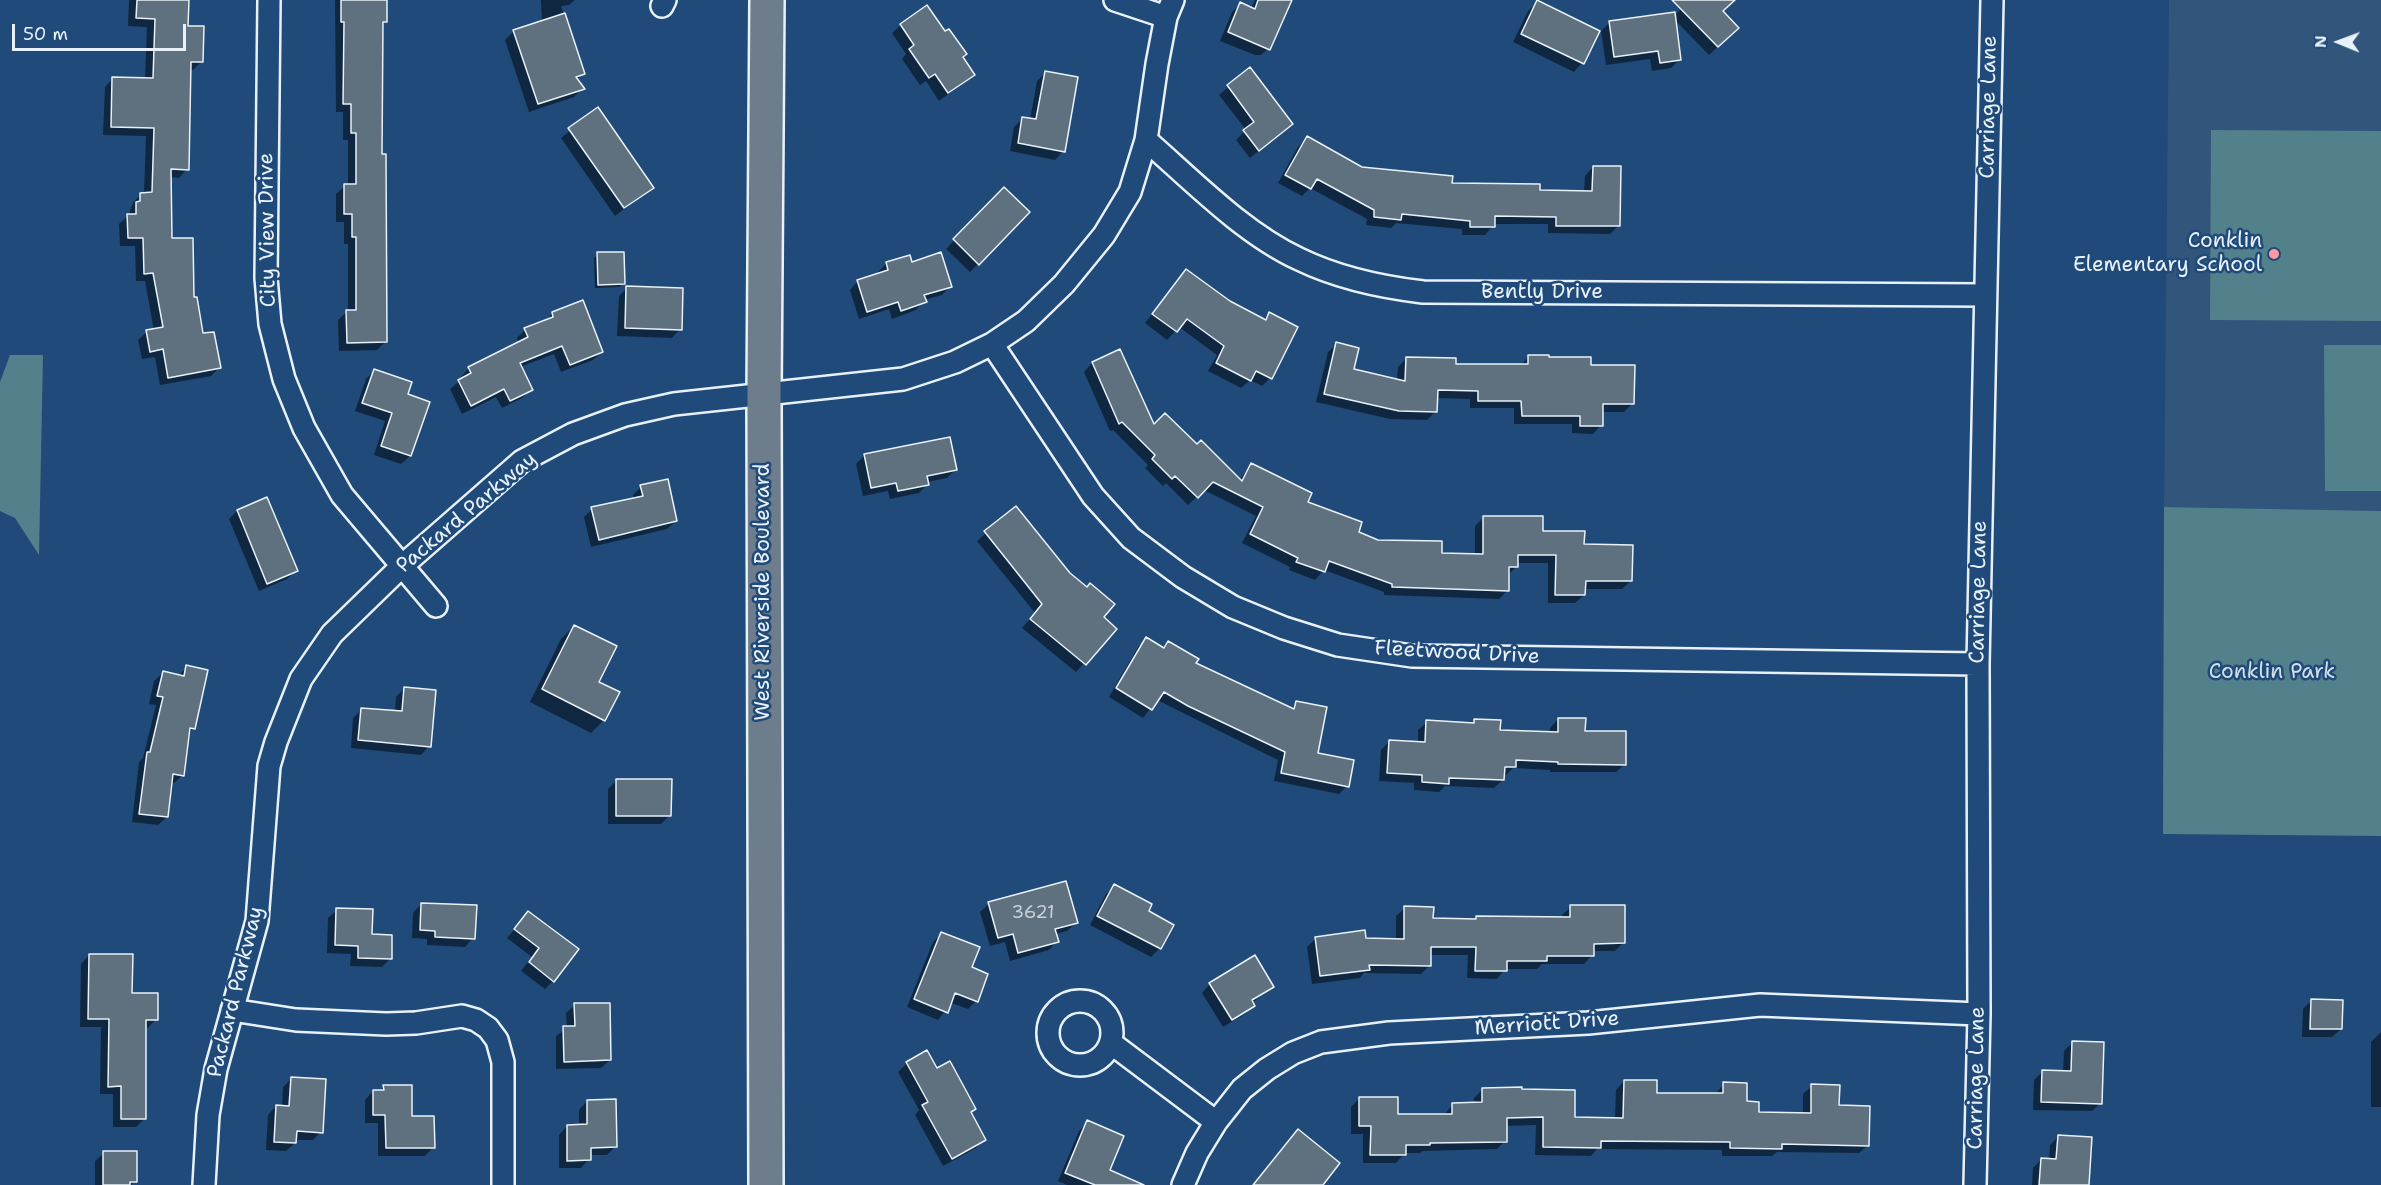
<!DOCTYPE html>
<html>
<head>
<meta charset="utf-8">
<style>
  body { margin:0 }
  #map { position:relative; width:2381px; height:1185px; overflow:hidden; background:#1f4a7a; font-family:"Shantell Sans",sans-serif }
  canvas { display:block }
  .north { position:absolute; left:2309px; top:12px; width:60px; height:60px; -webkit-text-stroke:4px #1f4a7a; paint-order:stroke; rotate:271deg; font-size:16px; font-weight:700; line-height:24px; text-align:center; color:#e8f1f8 }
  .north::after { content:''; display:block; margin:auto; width:21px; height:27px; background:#e8f1f8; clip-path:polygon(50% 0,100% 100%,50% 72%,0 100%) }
  .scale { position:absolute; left:12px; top:24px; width:174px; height:27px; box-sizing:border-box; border:3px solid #e8f1f8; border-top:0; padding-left:8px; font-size:18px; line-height:21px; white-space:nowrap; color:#e8f1f8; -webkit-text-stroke:4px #1f4a7a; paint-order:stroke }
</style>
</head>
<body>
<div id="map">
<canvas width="2381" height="1185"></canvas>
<div class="north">N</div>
<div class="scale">50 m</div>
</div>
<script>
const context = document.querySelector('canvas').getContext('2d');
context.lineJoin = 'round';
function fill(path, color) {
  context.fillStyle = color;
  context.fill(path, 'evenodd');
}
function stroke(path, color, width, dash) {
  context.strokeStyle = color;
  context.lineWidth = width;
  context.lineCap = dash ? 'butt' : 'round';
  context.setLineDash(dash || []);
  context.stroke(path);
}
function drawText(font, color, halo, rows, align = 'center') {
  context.font = font + ' "Shantell Sans",sans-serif';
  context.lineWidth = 5;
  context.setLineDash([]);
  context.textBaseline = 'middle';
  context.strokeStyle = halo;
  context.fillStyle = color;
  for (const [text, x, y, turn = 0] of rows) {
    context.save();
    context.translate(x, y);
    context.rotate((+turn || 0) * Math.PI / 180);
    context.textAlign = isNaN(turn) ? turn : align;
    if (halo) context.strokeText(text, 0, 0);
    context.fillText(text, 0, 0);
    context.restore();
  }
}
fill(new Path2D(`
  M2169 0H2381V511L2164 507Z`), '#32557c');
fill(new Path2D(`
  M2211 130 2381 131V321L2210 320Z
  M2324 345H2381V491H2325Z
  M10 355H43L39 555 15 518 0 511V382Z
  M2164 507 2381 511V836L2163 834Z`), '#53818b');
fill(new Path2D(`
  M129 0H188L187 27 201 62 193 70H189L187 169 179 178 170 177 171 240 193 299 202 335 219 368 211 376 160 385 155 357 142 359 138 340 147 332 154 331 145 281H136L135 246H120L119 224 128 216 133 203 141 194H144L146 136 103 135 105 87 113 78 145 79 147 27 128 26Z
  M335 0H386V21L381 26V156L385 342 377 350 339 351 338 320 348 311V244H344V222H336V194L345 186H348V140H343V112H336Z
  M541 0H575L569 5 561 6 583 73 577 80 583 88 574 97 529 112 505 40 514 31 542 22Z
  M1255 0H1290L1270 47 1261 55H1255L1220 41 1232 12 1241 4 1251 8Z
  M1690 0H1733L1721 11 1737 28 1709 55 1674 19 1679 60 1671 68 1652 71 1650 59 1606 65 1601 31 1610 22 1674 16Z
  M1537 2 1582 63 1574 72 1513 42 1528 11Z
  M901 25 961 58 973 75 939 101 926 81 920 85 902 59 906 54 892 33Z
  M1250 69 1291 124 1250 158 1236 140 1246 130 1219 95Z
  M1046 72 1063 151 1055 160 1010 151 1014 127 1023 118 1030 120 1037 81Z
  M597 109 652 187 615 216 561 138Z
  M1307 138 1361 168 1451 185 1538 192H1584L1585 176 1593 167 1618 226 1610 234 1548 233V224H1494L1485 235H1462V229L1396 223 1391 228 1366 225 1367 219 1310 188 1302 196 1278 183 1298 147Z
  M1004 189 1028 212 970 272 946 249Z
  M598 254 623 284 619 287 595 288 594 258Z
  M886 264H911L950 286 942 295 924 300 916 310 892 319 889 309 859 319 850 290 858 281 879 275 878 272Z
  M1187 271 1229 302 1263 320 1269 314 1270 378 1262 386 1250 380 1241 388 1208 371 1217 355 1179 327 1167 340 1145 323Z
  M627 288 680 329 672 338 617 336 619 296Z
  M552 314 602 352 593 360 561 372 554 354 520 367 531 390 522 398 502 408 496 397 462 414 450 389 462 379 461 377 469 368 519 343 517 338 525 330 544 322Z
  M1337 344 1353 370 1397 380 1398 367 1406 359 1454 365H1521L1529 356 1590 366 1633 403 1624 412H1601V425L1593 434 1572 433V424H1514V408H1470V399L1436 398V411L1427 420 1390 419 1316 402 1328 352Z
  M1120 351 1153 426 1197 446 1239 481 1251 465 1306 503 1357 533 1378 541 1441 555 1475 556V526L1484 517 1583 545 1631 581 1622 589H1584V595L1575 603H1548V563H1517V566L1508 575 1507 591 1499 599 1384 595V592L1324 570 1315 580 1289 570 1290 567 1242 543 1256 516 1204 490 1188 505 1166 483 1163 486 1145 468 1148 465 1113 430 1110 431 1084 372 1092 363Z
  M374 371 410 456 401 464 374 455 385 421 355 411 366 379Z
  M865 455 956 469 947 478 927 482V485L919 493 890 499 888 491 863 496 856 464Z
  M641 487 676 521 667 529 591 547 584 517 592 509 634 499 633 495Z
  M1016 508 1102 617 1115 629 1076 672 1022 628 1035 613 977 541Z
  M237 511 296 571 287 579 259 591 229 519Z
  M574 626 597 682 604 720 591 733 530 702 561 639Z
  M1146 639 1162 649 1169 643 1194 664 1291 709 1296 703 1316 754 1347 786 1339 794 1274 781 1278 760 1157 700 1143 718 1109 697 1138 647Z
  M187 667 194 728 188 734 183 775 174 783H171L167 817 158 825 132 822 139 762 143 758 156 705 149 704 154 681 163 673 178 676Z
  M404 689 429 746 421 755 351 748 353 718 362 709 395 712 396 697Z
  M1558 719 1584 732 1625 764 1616 772H1550V770L1513 768 1506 775H1503V780L1494 788 1445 786 1439 792 1414 790V783L1379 781 1381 750 1389 742 1418 743V730L1427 722 1471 724 1475 720 1499 732 1550 734V728Z
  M617 780 670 815 661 824H608V789Z
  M1115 886 1147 912 1172 925 1160 948 1151 957 1090 925 1106 894Z
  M421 904 473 938 465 947 427 945V939L412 938 413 913Z
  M989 904 1076 923 1067 931 1055 934 1057 941 1049 950 1010 961 1005 942 990 946 980 912Z
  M1571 907 1623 943 1615 951H1592V955L1584 964H1542L1537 969H1505L1497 979 1467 978 1468 955H1430V965L1421 974 1364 973 1360 978 1312 984 1307 947 1316 938 1396 940V916L1405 908 1432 920H1474L1477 918 1562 919V915Z
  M337 910 370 936 391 958 382 967 350 966 351 954 327 953 328 918Z
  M528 913 553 981 545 989 521 971 532 957 507 938Z
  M942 934 970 968 976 1001 968 1009 951 1003 938 1020 907 1007 933 942Z
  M89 955 156 1019 148 1028 145 1027 144 1119 136 1127H113V1094H100L101 1027H80L81 964Z
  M1210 984 1272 987 1252 1003 1253 1006 1245 1014 1223 1027 1202 993Z
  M2311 1001 2341 1029 2332 1037H2302L2303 1009Z
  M575 1005 610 1060 601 1068 556 1069V1036L567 1028 566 1013Z
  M2381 1032V1107H2371V1042Z
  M2072 1043 2101 1103 2092 1111 2033 1110 2034 1080 2042 1072H2063L2064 1051Z
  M926 1052 936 1070 975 1109 970 1113 984 1139 976 1148 943 1166 915 1115 919 1110 898 1072 907 1063Z
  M292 1078 321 1132 313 1140H295V1143L286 1151 266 1150 268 1115 276 1106 282 1107 283 1087Z
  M1624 1081 1655 1094H1715L1724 1084 1758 1113 1803 1114V1094L1812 1086 1838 1107 1868 1145 1859 1153 1777 1152 1772 1156H1722V1150L1597 1149 1591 1156 1535 1155 1536 1125 1505 1126V1141L1497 1149 1422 1151 1420 1153H1405L1396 1163H1363V1134H1351V1107L1359 1099 1396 1116 1444 1115 1453 1104H1474V1098L1483 1089 1573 1119H1615L1616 1090Z
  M384 1087 433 1147 425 1156H378V1123H365V1100L373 1091H379Z
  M587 1101 615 1147 607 1155H589V1159L581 1168H559V1135L567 1126H579V1110Z
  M1088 1122 1108 1171 1109 1185H1067L1058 1181 1079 1131Z
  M2058 1137 2088 1185H2032L2033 1168 2041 1160H2049L2050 1145Z
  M104 1153 135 1181 131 1185H95V1161Z`), '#0007');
const building = new Path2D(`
  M137 0H189L188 26H204L203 62H191L189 170 171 169 172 238H193L194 297H197L203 333 214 332 221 368 168 378 163 349 150 352 146 330 163 327 153 273 144 274 143 238H128L127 214H136V202L140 201V193L152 192 154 128 111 127 112 77 153 78 155 19 136 18Z
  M341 0H387V22H383L382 154H386L387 342 347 343 346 310H356V237H352V214H344V184H356V133H351V104H343L344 22H341Z
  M1258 0H1292L1270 50 1228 32 1240 2 1255 9Z
  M1537 0 1600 31 1584 64 1521 34Z
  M1672 0H1735L1723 11 1739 28 1718 47Z
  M927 5 945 31 949 29 967 54 963 57 975 75 948 93 935 74 929 78 909 49 914 45 900 24Z
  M1675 12 1681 60 1660 63 1658 51 1614 57 1609 21Z
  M565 13 585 74 576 77 585 89 538 104 513 30Z
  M1250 67 1293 124 1259 151 1243 130 1254 122 1227 85Z
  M1045 71 1078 77 1065 152 1018 143 1022 117 1036 119Z
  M598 107 654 188 624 208 568 128Z
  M1307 136 1362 167 1453 176 1452 183 1540 184V190L1592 191 1593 166H1621L1620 226H1556V217L1495 216V227H1470V221L1402 214 1401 220 1374 217V210L1317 179 1311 189 1285 175Z
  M1004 187 1030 212 979 265 953 239Z
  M597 252H624L625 284 598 285Z
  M941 252 952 287 924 295 927 302 901 311 898 302 867 312 857 280 888 270 886 262 910 255 912 262Z
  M1186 269 1230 301 1266 320 1269 312 1298 327 1272 379 1256 371 1251 381 1216 363 1224 346 1187 319 1177 332 1152 314Z
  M626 286 683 288 682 330 625 328Z
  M583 300 603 352 570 365 562 346 520 363 533 390 510 401 504 389 471 406 458 380 471 373 468 367 528 337 524 328 553 317 552 312Z
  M1336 342 1359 348 1354 369 1405 381 1406 357 1456 358V364H1528V355H1549V357H1591V365H1635L1634 404H1603V426H1580V416H1522L1521 401H1478V391L1438 390 1437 412 1399 411 1324 394Z
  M1120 349 1154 424 1165 413 1197 444 1201 440 1242 481 1251 463 1312 493 1308 502 1362 522 1359 532 1378 540 1442 541V553L1483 554V516H1543V531H1585L1584 544 1633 545 1632 581H1586L1585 595H1555L1556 555H1518V567H1509V591L1392 587V584L1329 561 1325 572 1296 562 1298 558 1250 534 1263 507 1213 482 1198 498 1175 476 1172 479 1152 459 1155 455 1122 422 1119 424 1092 362Z
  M374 369 412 382 408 394 430 402 411 456 381 446 392 413 362 403Z
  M950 437 957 470 927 476 929 485 898 491 896 483 871 488 864 454Z
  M668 479 677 521 599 540 591 507 643 496 640 485Z
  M267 497 298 571 267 584 237 510Z
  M1016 506 1070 573 1087 587 1090 583 1115 604 1104 617 1117 629 1086 665 1030 619 1042 604 984 531Z
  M574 625 617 646 599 682 620 692 605 721 542 689Z
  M1146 637 1164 648 1168 641 1199 659 1196 663 1294 709 1296 701 1327 707 1318 753 1354 760 1349 787 1281 773 1285 752 1188 706 1164 692 1152 710 1116 688Z
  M186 665 208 670 195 729 190 728 184 776 173 774 168 817 139 814 147 752H150L163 697 157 696 163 671 184 676Z
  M404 687 436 690 431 747 358 740 361 708 402 711Z
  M1558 718H1586L1585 731H1626V765L1558 764V762L1516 760V767H1505L1504 780 1449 778V784L1422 782V775L1387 773 1389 740 1425 742 1426 720 1474 723V719L1501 720 1500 730 1558 732Z
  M616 779H672L671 816H616Z
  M1066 881 1078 923 1055 929 1059 942 1018 953 1013 934 998 938 988 902Z
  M1114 884 1152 904 1149 911 1174 925 1161 949 1097 916Z
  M421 903 477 905 475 939 435 937V931L420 930Z
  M1570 905H1625V943L1594 944V956H1547V961H1507V971H1475L1476 947H1431V966L1369 965 1370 970 1320 976 1315 937 1365 930 1366 938 1404 939V906L1434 907 1433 918 1476 919V916L1570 917Z
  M336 908 373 909 372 934 392 935V959L358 958V946L335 945Z
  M528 911 579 949 554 982 529 962 539 948 514 929Z
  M941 932 980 947 972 967 988 974 978 1002 955 993 948 1013 914 999Z
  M89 954H133L132 993H158V1020H146V1119H121V1086L108 1087 109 1019H88Z
  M1255 955 1274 987 1252 1000 1255 1006 1232 1020 1209 983Z
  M2311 999 2343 1000 2342 1029H2310Z
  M574 1003H610L611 1060 564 1062 563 1026H575Z
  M2072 1041 2104 1042 2102 1104 2041 1102 2042 1070 2071 1071Z
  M927 1050 937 1068 950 1061 976 1109 971 1112 986 1140 952 1159 922 1105 928 1102 906 1062Z
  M291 1077 326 1079 323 1133 297 1131 296 1143 274 1142 276 1105 289 1106Z
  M1624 1080H1657V1093H1723V1082L1747 1083V1101L1759 1102V1112L1811 1113V1084L1840 1085 1839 1105 1870 1106 1869 1146 1782 1144V1149L1730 1148V1142L1601 1141V1148L1543 1147V1117L1507 1118V1142L1430 1143V1145H1406V1155H1370L1371 1126H1359V1097H1398V1114H1452V1103L1482 1102V1088L1522 1087V1089L1575 1090V1117L1623 1118Z
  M383 1085H412V1116H434L435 1148H386L385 1115H373V1090H384Z
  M616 1099 617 1147 591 1148V1160L567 1161V1125L587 1124V1100Z
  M1087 1120 1124 1136 1110 1170 1144 1185H1095L1065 1173Z
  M1298 1129 1340 1163 1323 1185H1253Z
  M2058 1135 2092 1137 2089 1185H2039L2041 1158 2056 1159Z
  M103 1151H137V1182H130V1185H103Z`);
fill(building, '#5f707f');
stroke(building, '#e8f1f8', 1.5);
const minor = new Path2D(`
  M269 0 266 278 270 324 284 379 304 428 342 495 436 606
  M1115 0 1166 17
  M662 6 665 0
  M1146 140C1193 181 1243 233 1299 259 1338 278 1380 287 1423 292L1985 295
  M992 344 1093 496 1131 538 1183 577 1233 607 1284 628 1338 645 1412 656 1978 664
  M1048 1033a32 32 0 1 1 64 0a32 32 0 1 1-64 0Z
  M232 1010 296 1020 386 1024 416 1023 462 1016 476 1020 488 1028 497 1040 503 1062V1185
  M1111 1043 1216 1122
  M204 1185 208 1115 216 1069 257 921 269 766 276 742 301 679 332 634 402 566 522 461 573 434 625 415 674 404 903 379 955 362 992 344 1026 321 1064 284 1104 235 1130 192 1146 140 1157 64 1166 17 1173 0
  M1183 1185 1197 1153 1216 1122 1242 1089 1267 1069 1293 1053 1321 1042 1389 1033 1588 1023 1760 1005 1979 1014
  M1975 1185 1979 1014 1978 664 1992 0`);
const primary = new Path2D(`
  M766 1185 764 394 767 0`);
stroke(minor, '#e8f1f8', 26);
stroke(primary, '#e8f1f8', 38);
stroke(minor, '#1f4a7a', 21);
stroke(primary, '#6d7d8c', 33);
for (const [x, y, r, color] of [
  [2274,254,6,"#ff9aa2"]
]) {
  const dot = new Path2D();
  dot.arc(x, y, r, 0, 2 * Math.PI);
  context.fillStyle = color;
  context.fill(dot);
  stroke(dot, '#1f4a7a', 2);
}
drawText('18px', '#c6d1da', null, [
  ["3621",1033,913]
]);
drawText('21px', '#e8f1f8', '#1f4a7a', [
  ["Carriage Lane",1989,107,-89],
  ["City View Drive",268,230,-91],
  ["Bently Drive",1542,293],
  ["Packard Parkway",467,513,-40],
  ["West Riverside Boulevard",764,592,-90],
  ["Carriage Lane",1979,592,-89],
  ["Fleetwood Drive",1457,653,3],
  ["Packard Parkway",236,992,-76],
  ["Merriott Drive",1547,1024,-4],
  ["Carriage Lane",1977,1078,-89]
]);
drawText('21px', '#e8f1f8', '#1f4a7a', [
  ["Conklin",2262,242],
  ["Elementary School",2262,266]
], 'right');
drawText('21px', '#d2e0e8', '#1f4a7a', [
  ["Conklin Park",2272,673]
]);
</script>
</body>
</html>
